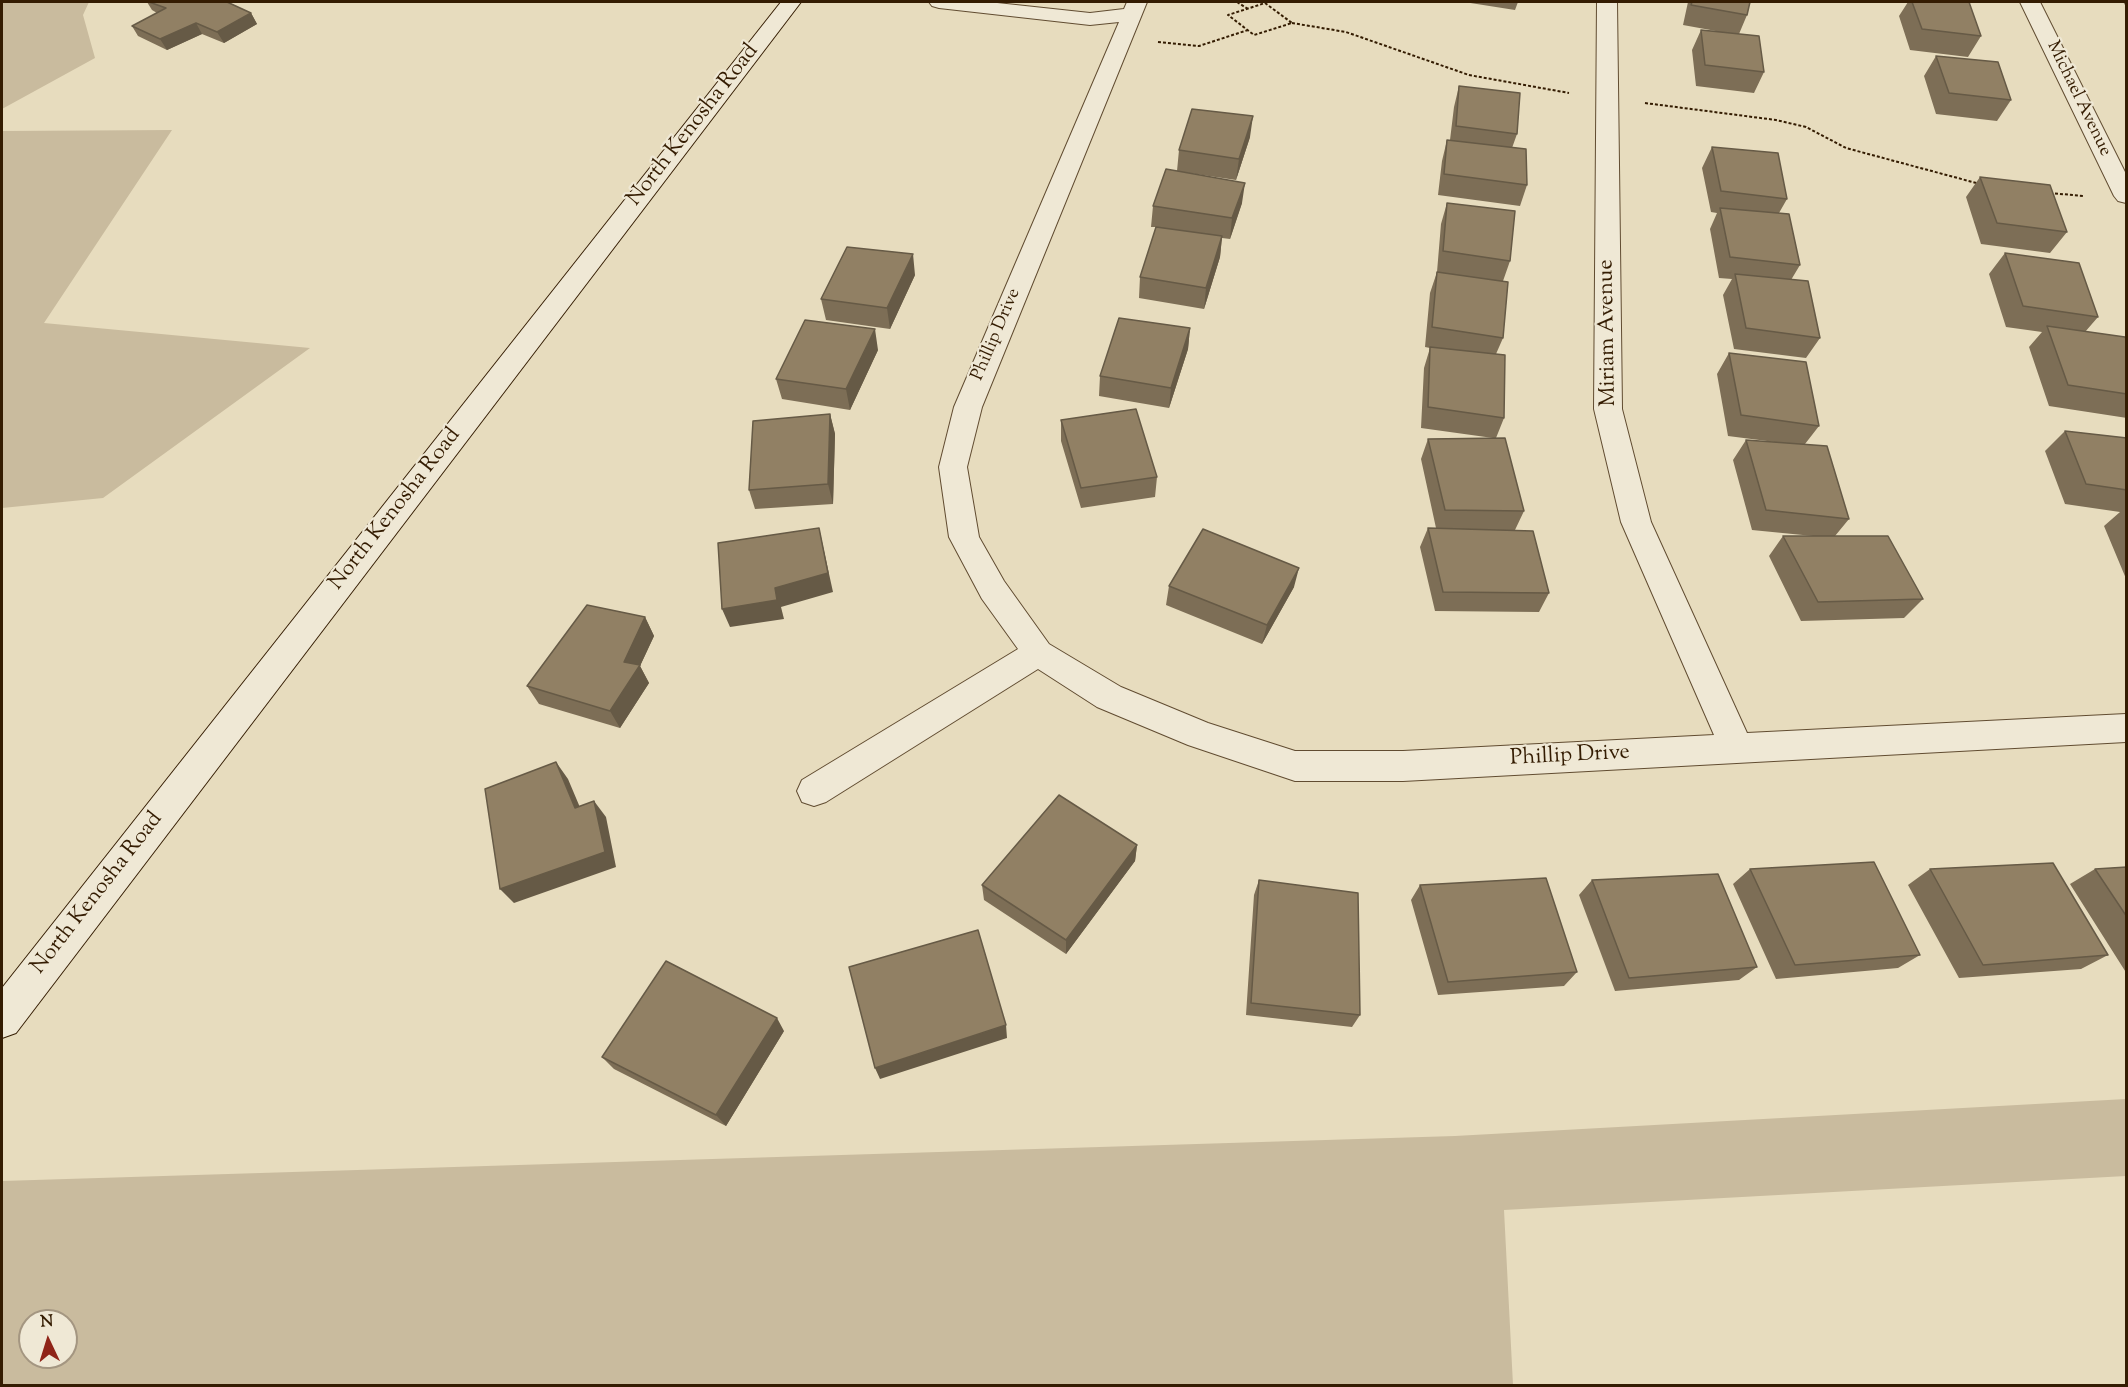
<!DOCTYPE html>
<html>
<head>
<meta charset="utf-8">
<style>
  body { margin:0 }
  #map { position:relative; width:2128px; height:1387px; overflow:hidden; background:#e7dcbe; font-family:"Sorts Mill Goudy",serif }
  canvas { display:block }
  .frame { position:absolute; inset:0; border:3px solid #341c02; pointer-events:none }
  .north { position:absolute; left:18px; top:1309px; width:60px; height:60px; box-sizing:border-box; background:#efe8d5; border:2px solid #a49681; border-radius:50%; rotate:356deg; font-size:16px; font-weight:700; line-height:24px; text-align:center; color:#341c02 }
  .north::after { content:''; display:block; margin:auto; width:21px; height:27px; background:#8f2418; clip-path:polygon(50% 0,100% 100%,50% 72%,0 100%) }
</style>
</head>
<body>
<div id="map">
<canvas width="2128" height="1387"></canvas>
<div class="frame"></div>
<div class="north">N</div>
</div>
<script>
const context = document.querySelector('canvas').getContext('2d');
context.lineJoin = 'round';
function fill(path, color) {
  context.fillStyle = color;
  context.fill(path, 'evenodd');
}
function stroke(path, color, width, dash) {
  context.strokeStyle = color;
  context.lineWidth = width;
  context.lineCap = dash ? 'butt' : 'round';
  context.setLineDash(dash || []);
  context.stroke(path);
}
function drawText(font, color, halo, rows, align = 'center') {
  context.font = font + ' "Sorts Mill Goudy",serif';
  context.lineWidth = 4.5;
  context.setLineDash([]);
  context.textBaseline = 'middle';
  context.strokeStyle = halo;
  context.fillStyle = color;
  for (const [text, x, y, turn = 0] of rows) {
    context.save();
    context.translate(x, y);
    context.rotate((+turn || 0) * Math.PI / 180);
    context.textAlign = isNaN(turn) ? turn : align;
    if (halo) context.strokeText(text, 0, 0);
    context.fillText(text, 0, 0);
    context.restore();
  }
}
fill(new Path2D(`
  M2 2H89L83 15 95 58 2 109Z
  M172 130 44 323 310 348 103 498 2 508V131Z
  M2126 1099V1176L1504 1210 1513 1385H2V1181L1455 1136ZM30 1321H66V1357H30Z`), '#c9bb9e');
const street = new Path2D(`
  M929 2H988L1090 13 1124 9 1127 2H1147L982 407 967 467 979 537 1004 581 1049 644 1121 687 1208 723 1295 751H1403L1714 735 1621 522 1594 409 1597 2H1617L1622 409 1651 522 1747 733 2126 714V742L1403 781H1295L1188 745 1097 707 1038 669 826 802 814 806 802 802 797 791 802 780 1018 649 982 599 949 537 939 467 954 407 1119 22 1090 25 939 8 932 6Z
  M2020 2H2040L2126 174V203L2118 201 2114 196Z`);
const secondary = new Path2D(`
  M781 2H801L16 1033 2 1038V988Z`);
stroke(street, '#614c31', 2);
stroke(secondary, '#341c02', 2);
stroke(new Path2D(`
  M1237 2 1248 9
  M1265 3 1292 23 1254 35 1228 15Z
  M1292 23 1346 32 1469 75 1569 93
  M1158 42 1199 46 1248 30
  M1645 103 1776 120 1806 127 1846 148 1980 184
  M2050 193 2084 196`), '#341c02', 2, [3, 2]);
fill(street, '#efe8d5');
fill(secondary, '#efe8d5');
fill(new Path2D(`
  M147 2H227L251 13 257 24 224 43 202 34 167 50 138 36 132 26 157 13 152 10Z
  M1464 2H1518L1515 10Z
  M1688 2H1750L1747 15 1739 34 1764 72 1754 93 1696 86 1692 50 1701 30 1716 31 1683 25Z
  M1908 2H1965L1981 36 1968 57 1910 50 1899 16Z
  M2123 2H2127V8Z
  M1936 56 2011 100 1997 121 1936 114 1924 76Z
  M1459 86 1517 134 1512 148 1527 185 1520 206 1438 195 1442 161 1447 140H1450L1454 107Z
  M1250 137 1236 180 1182 172 1242 203 1230 239 1222 238 1220 257 1204 309 1139 298 1140 277 1156 227H1151L1153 206 1177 171 1179 150Z
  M1712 147 1787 199 1779 213 1800 265 1791 280 1820 338 1806 358 1734 349 1723 295 1732 279 1719 278 1710 229 1717 213 1711 212 1702 168Z
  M1980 177 2067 232 2050 253 1981 244 1966 197Z
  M1447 203 1510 261 1503 281V338L1496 354 1504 418 1496 438 1524 511 1515 530 1549 593 1539 612 1435 611 1420 547 1428 528H1436L1421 459 1428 439 1493 438 1421 428 1424 368 1430 348 1425 347 1430 293 1437 272 1441 224Z
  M2005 253 2098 317 2085 332 2127 340V418L2049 406 2029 347 2042 332 2006 327 1989 274Z
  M915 275 890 329 826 320 821 299Z
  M1190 328 1188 349 1169 408 1099 396 1100 376Z
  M878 350 850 410 782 399 776 379Z
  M1729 353 1819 426 1805 444 1849 519 1835 536 1923 599 1904 618 1801 621 1769 556 1783 536H1813L1752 530 1733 460 1746 440 1775 442 1728 436 1717 374Z
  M830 414 835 434 833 504 755 509 749 490Z
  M1061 420 1157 477 1155 497 1081 508 1061 441Z
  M2065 431 2127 438V581L2104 526 2120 512 2065 504 2045 451Z
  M1169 586 1294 587 1262 644 1166 605Z
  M645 617 654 636 640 666 649 683 620 728 539 704 527 686Z
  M1137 845 1135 861 1066 954 984 900 982 885Z
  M2127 867V974L2070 884 2095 869Z
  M1750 869 1920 955 1898 968 1776 979 1733 884Z
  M1930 869 2108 955 2081 969 1959 978 1908 885Z
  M1259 880 1360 1015 1352 1027 1246 1015 1254 895Z
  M1592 880 1757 967 1739 980 1615 991 1579 895Z
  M1420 885 1577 972 1564 986 1438 995 1411 900Z
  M784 1031 726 1126 614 1069 602 1057Z`), '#7d6e56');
fill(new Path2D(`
  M251 13 257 24 224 43 217 32Z
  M196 23 202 34 167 50 160 39Z
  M1253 116 1250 137 1236 180 1239 159Z
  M1245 183 1242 203 1230 239 1232 218Z
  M1222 236 1220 257 1204 309 1206 288Z
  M913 254 915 275 890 329 887 308Z
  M1190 328 1188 349 1169 408 1171 388Z
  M875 329 878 350 850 410 846 389Z
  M830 414 835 434 833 504 828 484Z
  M819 528 833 592 781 607 784 619 730 627 722 609 775 588Z
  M1299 568 1294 587 1262 644 1267 625Z
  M645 617 654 636 640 666 649 683 620 728 610 711 624 662Z
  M556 762 568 779 587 824 575 808Z
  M594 801 606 817 616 867 514 903 500 889Z
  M1137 845 1135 861 1066 954V940Z
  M777 1018 784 1031 726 1126 716 1115Z
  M1006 1025 1007 1038 880 1079 875 1068Z`), '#665a46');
const building = new Path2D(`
  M149 2H227L251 13 217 32 196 23 160 39 132 26 166 8Z
  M1692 2H1750L1747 15 1691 5Z
  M1912 2H1969L1981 36 1922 29Z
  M1701 30 1759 36 1764 72 1705 65Z
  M1936 56 1998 62 2011 100 1949 93Z
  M1459 86 1520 93 1517 134 1456 126Z
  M1192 109 1253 116 1239 159 1179 150Z
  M1447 140 1526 149 1527 185 1444 174Z
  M1712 147 1778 153 1787 199 1721 191Z
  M1166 169 1245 183 1232 218 1153 206Z
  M1980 177 2050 185 2067 232 1997 223Z
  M1447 203 1515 211 1510 261 1443 251Z
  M1720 208 1789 214 1800 265 1730 257Z
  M1156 227 1222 236 1206 288 1140 277Z
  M847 247 913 254 887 308 821 299Z
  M2005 253 2079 263 2098 317 2023 306Z
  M1437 272 1508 282 1503 338 1432 327Z
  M1735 274 1808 281 1820 338 1746 328Z
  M1119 318 1190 328 1171 388 1100 376Z
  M805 320 875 329 846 389 776 379Z
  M2047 326 2125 337 2127 340V394L2068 385Z
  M1430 347 1505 355 1504 418 1428 407Z
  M1729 353 1806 362 1819 426 1741 415Z
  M1136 409 1157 477 1081 488 1061 420Z
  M830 414 828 484 749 490 753 421Z
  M2065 431 2127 438V490L2086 484Z
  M1505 438 1524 511 1445 510 1428 439Z
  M1746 440 1827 446 1849 519 1766 510Z
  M819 528 828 573 775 588 777 600 722 609 718 543Z
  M1428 528 1533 531 1549 593 1443 592Z
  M1203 529 1299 568 1267 625 1169 586Z
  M1783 536H1888L1923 599 1818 602Z
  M587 605 645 617 624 662 640 665 610 711 527 686Z
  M556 762 575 808 594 801 605 852 500 889 485 789Z
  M1059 795 1137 845 1066 940 982 885Z
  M1874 862 1920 955 1795 965 1750 869Z
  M2053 863 2108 955 1983 965 1930 869Z
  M2127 867V917L2095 869Z
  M1718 874 1757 967 1629 978 1592 880Z
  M1546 878 1577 972 1448 982 1420 885Z
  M1259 880 1358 893 1360 1015 1251 1003Z
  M978 930 1006 1025 875 1068 849 967Z
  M666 961 777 1018 716 1115 602 1057Z`);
fill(building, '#918064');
stroke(building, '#665a46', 1.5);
drawText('18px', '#341c02', '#efe8d5', [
  ["Michael Avenue",2078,99,64],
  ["Phillip Drive",997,335,-67]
]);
drawText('22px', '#341c02', '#efe8d5', [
  ["North Kenosha Road",694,126,-52],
  ["Miriam Avenue",1609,333,-91],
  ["North Kenosha Road",396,510,-52],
  ["Phillip Drive",1570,757,-3],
  ["North Kenosha Road",98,894,-52]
]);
</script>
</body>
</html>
